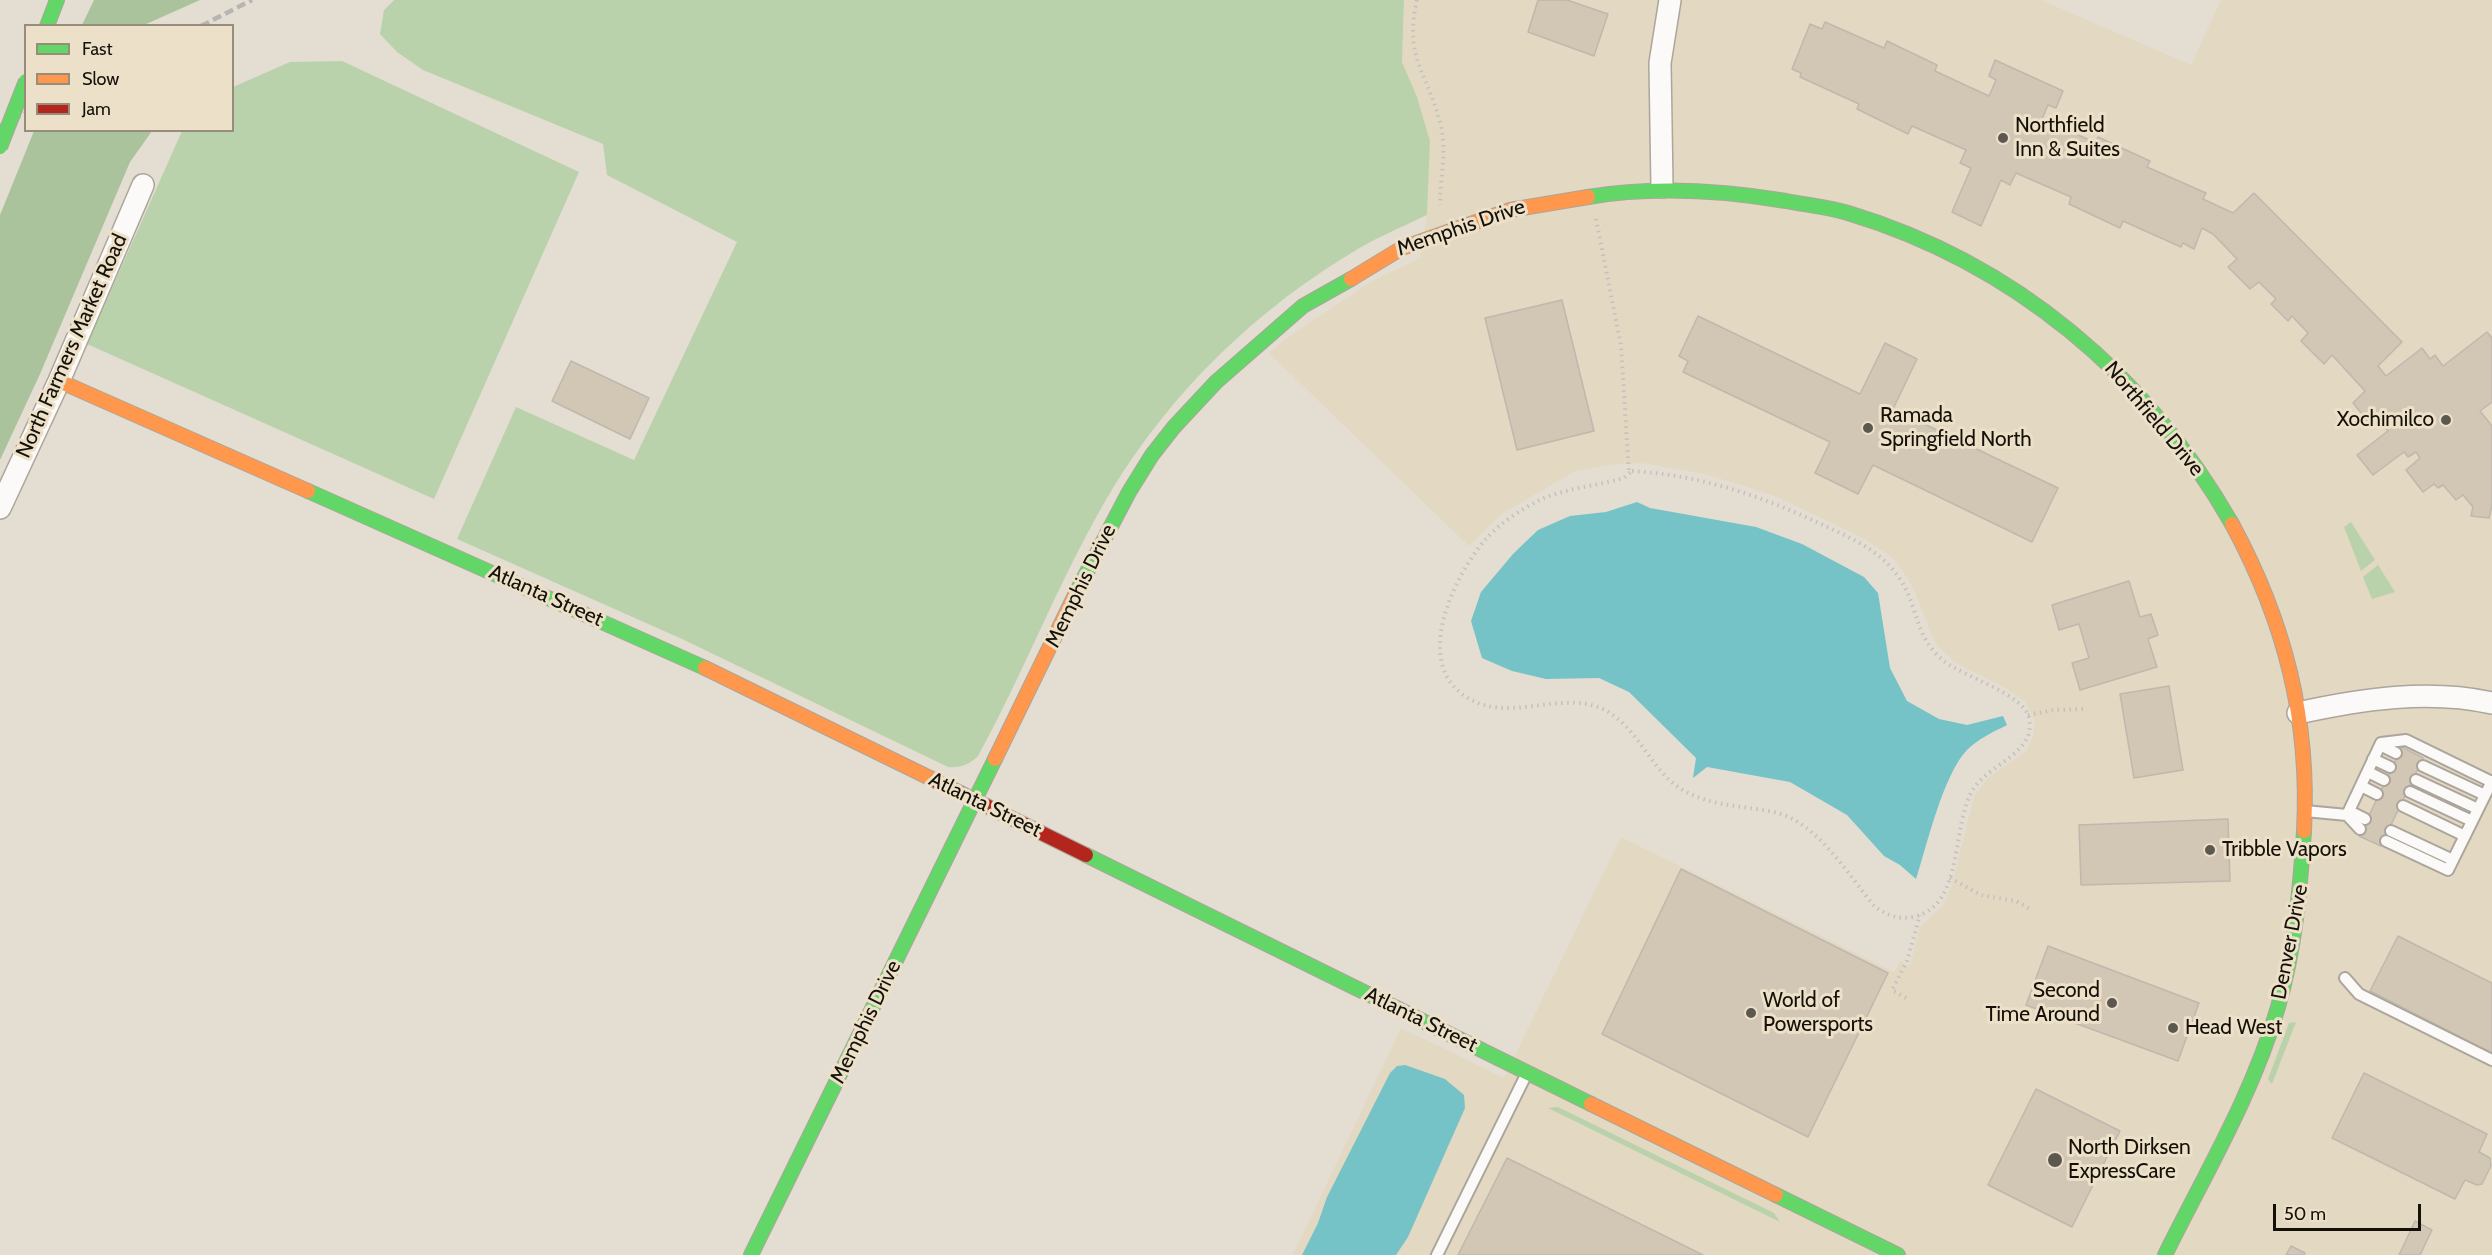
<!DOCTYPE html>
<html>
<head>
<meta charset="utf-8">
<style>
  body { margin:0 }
  #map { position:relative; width:2492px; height:1255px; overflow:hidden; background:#e4ddd1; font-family:Cabin,sans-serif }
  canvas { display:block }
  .legend { position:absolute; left:24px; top:24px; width:210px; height:108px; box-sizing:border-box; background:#ece0c9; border:2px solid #968d7c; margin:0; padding:8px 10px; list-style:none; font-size:18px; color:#151109 }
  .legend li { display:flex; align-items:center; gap:12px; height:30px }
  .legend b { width:30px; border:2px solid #968d7c }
  .scale { position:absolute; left:2273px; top:1204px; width:148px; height:27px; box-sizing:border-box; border:3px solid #151109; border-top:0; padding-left:8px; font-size:18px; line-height:21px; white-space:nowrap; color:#151109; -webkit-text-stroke:4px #ece0c9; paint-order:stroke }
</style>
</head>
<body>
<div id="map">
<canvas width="2492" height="1255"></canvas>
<ul class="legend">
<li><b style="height:8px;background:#63d668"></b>Fast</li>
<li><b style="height:8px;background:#ff974d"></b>Slow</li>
<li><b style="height:8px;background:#b3261e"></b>Jam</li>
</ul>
<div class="scale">50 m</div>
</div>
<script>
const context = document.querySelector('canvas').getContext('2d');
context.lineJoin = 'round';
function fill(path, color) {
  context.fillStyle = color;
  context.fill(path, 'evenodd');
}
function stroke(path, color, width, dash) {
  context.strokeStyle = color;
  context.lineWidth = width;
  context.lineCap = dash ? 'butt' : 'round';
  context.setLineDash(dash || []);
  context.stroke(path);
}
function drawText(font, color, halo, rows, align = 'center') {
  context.font = font + ' Cabin,sans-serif';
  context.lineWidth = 6;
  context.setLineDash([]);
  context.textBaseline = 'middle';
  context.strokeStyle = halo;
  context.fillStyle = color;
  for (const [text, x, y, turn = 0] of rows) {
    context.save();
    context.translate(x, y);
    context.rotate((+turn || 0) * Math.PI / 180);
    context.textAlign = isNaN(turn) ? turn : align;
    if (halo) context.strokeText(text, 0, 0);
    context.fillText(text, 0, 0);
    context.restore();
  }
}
fill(new Path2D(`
  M1404 0H2041L2191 65 2221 0H2492V1255H1293L1401 1028 1504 1078 1621 837 1894 972 1900 961 1910 966 1920 927 1942 907 1951 888 1974 797 1988 778 2027 751 2034 733 2035 721 2025 701 2004 687 1956 663 1936 645 1911 583 1893 558 1863 538 1780 498 1745 486 1705 474 1641 463 1616 464 1575 471 1500 515 1469 546 1269 353 1287 338 1372 281 1420 258 1427 215 1430 141 1417 97 1402 62Z`), '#e3d8c2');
fill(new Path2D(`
  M394 0H1404L1402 62 1417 97 1430 141 1427 215C1404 226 1380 236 1358 249 1259 307 1173 390 1113 488 1061 574 1026 669 978 756 969 765 960 768 948 767L682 639 457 539 516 407 634 460 737 242 607 175 603 144 423 70 397 52 380 34 384 10Z
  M342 61 579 172 434 499 87 344 182 131 232 130 233 87 290 62Z
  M2351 522 2375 560 2361 571 2344 527Z
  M2378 565 2395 592 2372 599 2363 577Z
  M2296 1022 2272 1084 2268 1079 2289 1023Z
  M1558 1107 1774 1213 1780 1222 1548 1108Z`), '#bad2ac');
fill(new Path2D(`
  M94 0H200L144 25H82Z
  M34 131H152L130 162 40 374 0 460V215Z`), '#aac39c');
fill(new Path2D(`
  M1637 502 1650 508 1756 527 1802 544 1864 577 1878 593 1890 668 1907 701 1939 719 1967 725 2003 716 2007 725C1993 732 1978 739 1967 750 1943 775 1927 845 1916 879L1900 865 1884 856 1847 815 1790 782 1707 767 1693 778 1696 758 1629 692 1599 678 1546 679 1512 671 1482 658 1471 621 1481 592 1513 554 1538 530 1570 516 1606 512Z
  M1405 1065 1445 1079 1464 1095 1465 1108 1408 1237 1396 1255H1302L1318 1223 1327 1197 1390 1073 1397 1066Z`), '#75c2c7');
const building = new Path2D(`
  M1538 0H1567L1608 14 1594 56 1528 32Z
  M1825 22 1884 48 1887 41 1937 65 1935 71 1989 96 1996 80 1989 76 1995 60 2063 91 2056 108 2048 105 2042 119 2096 143 2098 137 2150 161 2147 167 2206 193 2203 199 2233 213 2254 193 2402 342 2378 366 2386 376 2422 348 2430 359 2435 355 2443 366 2487 332 2492 338V402L2480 411 2492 426V506L2489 518 2471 516 2473 507 2463 495 2456 500 2443 485 2438 488 2434 484 2423 492 2406 470 2420 458 2416 452 2408 457 2404 452 2373 475 2357 455 2388 431 2383 425 2391 420 2385 413 2370 424 2353 403 2365 391 2332 355 2324 364 2301 341 2308 333 2292 316 2288 321 2271 304 2276 299 2259 282 2250 289 2228 267 2237 259 2213 234 2202 228 2194 249 2183 243 2181 247 2123 221 2120 228 2069 204 2071 197 2016 173 2010 185 2001 180 1981 226 1952 212 1971 168 1960 163 1966 150 1912 126 1908 134 1857 109 1859 104 1800 77 1801 73 1792 69 1810 24 1822 29Z
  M1562 300 1594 431 1517 450 1485 318Z
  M1698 316 1860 394 1885 343 1917 359 1893 409 2058 488 2032 542 1873 465 1858 494 1815 473 1830 442 1683 372 1688 361 1679 356Z
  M571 361 649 398 630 439 552 401Z
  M2129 581 2140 617 2151 614 2158 635 2148 639 2157 667 2080 690 2072 663 2089 658 2079 624 2059 630 2052 605Z
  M2169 686 2183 770 2134 778 2120 694Z
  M2402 747 2423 758 2381 846 2359 836Z
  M2228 819 2230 881 2081 885 2079 825Z
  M1681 869 1888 973 1808 1137 1602 1034Z
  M2398 936 2492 983V1053L2370 991Z
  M2048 946 2199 1003 2178 1061 2026 1005Z
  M2364 1073 2487 1134 2479 1152 2490 1158 2491 1166 2482 1184 2477 1185 2465 1180 2455 1199 2332 1138Z
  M2036 1089 2120 1131 2072 1227 1988 1185Z
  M1507 1158 1703 1255H1458Z
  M2415 1221 2432 1230 2420 1255H2399Z
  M2291 1246 2305 1253 2304 1255H2286Z`);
fill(building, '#d2c6b4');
stroke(building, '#beb8ae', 1.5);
const lane = new Path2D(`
  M2380 745 2396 753
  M2373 759 2390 767
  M2423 766 2485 795
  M2368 772 2384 780
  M2416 780 2478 809
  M2361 786 2377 794
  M2410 792 2472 821
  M2403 806 2465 836
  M2305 811 2347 815 2381 743 2406 740 2492 782
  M2349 811 2365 819
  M2347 815 2360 829
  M2391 831 2453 860
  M2386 841 2448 870 2492 781
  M2345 978 2359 994 2492 1060
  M1437 1255 1527 1073`);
const street = new Path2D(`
  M1662 187 1660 63 1670 0
  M0 508 59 381 143 185
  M2298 713C2362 699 2428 689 2492 703`);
const fast = new Path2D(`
  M47 26 57 0
  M1588 197C1653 186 1721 190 1786 201 1806 205 1828 207 1848 213 2014 263 2147 375 2232 524
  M308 491 705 668
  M1077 591 1129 492 1152 455 1174 427 1216 382 1303 306 1351 279
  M1086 855 1591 1104
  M1776 1195 1898 1255
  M751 1255 995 759
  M2165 1255C2205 1174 2253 1094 2278 1007 2295 949 2300 890 2304 831`);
const slow = new Path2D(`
  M1351 279 1402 248 1510 210 1588 197
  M59 381 308 491
  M2232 524C2285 622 2310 720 2304 831
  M705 668 936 781
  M995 759 1077 591
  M1591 1104 1776 1195`);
const jam = new Path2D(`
  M936 781 1086 855`);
stroke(lane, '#aba59c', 14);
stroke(street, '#aba59c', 24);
stroke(fast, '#aba59c', 16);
stroke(slow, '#aba59c', 16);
stroke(jam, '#aba59c', 16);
stroke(new Path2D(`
  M1417 0C1403 58 1429 75 1441 126 1447 152 1440 179 1440 205
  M1596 219 1621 346 1629 473
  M1632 471C1700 475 1762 496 1823 525 1851 538 1882 551 1900 579 1919 608 1914 637 1944 661 1964 677 2024 694 2029 718 2036 753 1992 762 1974 788 1950 824 1966 906 1913 917 1898 920 1887 915 1875 907 1848 875 1818 822 1774 812 1740 805 1708 807 1678 787 1647 765 1634 718 1595 706 1551 693 1503 725 1462 694 1414 658 1455 575 1485 540 1499 524 1521 509 1540 500 1565 488 1597 486 1624 478Z
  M2028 715 2054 710 2084 709
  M1950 878 1981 895 2016 901 2032 910
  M1906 998 1892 990 1907 961 1920 915`), '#c3c1bd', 4, [1.5, 4.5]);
stroke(lane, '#fbfaf8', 10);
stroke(street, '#fbfaf8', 21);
stroke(fast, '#63d668', 14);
stroke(slow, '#ff974d', 14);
stroke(jam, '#b3261e', 14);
stroke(new Path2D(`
  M201 26 252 0
  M0 126 26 113`), '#b7b5b2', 4.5, [9, 4.5]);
const fastBridge = new Path2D(`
  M0 147 26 81`);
stroke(fastBridge, '#aba59c', 16, []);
stroke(fastBridge, '#63d668', 14);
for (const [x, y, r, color] of [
  [2003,138,6,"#5d584f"],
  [2446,420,6,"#5d584f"],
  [1868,428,6,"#5d584f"],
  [2210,850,6,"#5d584f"],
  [2112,1003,6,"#5d584f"],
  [1751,1013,6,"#5d584f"],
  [2173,1028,6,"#5d584f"],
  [2055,1160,8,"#5d584f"]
]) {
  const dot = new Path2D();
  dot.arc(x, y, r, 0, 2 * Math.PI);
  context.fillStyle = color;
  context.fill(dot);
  stroke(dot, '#ece0c9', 2);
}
drawText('21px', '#151109', '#ece0c9', [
  ["Northfield",2015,126],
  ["Inn & Suites",2015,150],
  ["Ramada",1880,416],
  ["Springfield North",1880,440],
  ["Xochimilco",2434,420,"right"],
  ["Tribble Vapors",2222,850],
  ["Second",2100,991,"right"],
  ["Time Around",2100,1015,"right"],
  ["World of",1763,1001],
  ["Powersports",1763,1025],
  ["Head West",2185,1028],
  ["North Dirksen",2068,1148],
  ["ExpressCare",2068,1172]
], 'left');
drawText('21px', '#151109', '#ece0c9', [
  ["Memphis Drive",1461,228,-19],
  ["North Farmers Market Road",72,346,-66],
  ["Northfield Drive",2154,419,50],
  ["Memphis Drive",1081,586,-64],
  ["Atlanta Street",546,596,24],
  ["Atlanta Street",985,805,26],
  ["Denver Drive",2290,942,-79],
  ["Atlanta Street",1421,1020,26],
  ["Memphis Drive",866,1022,-64]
]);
</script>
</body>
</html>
